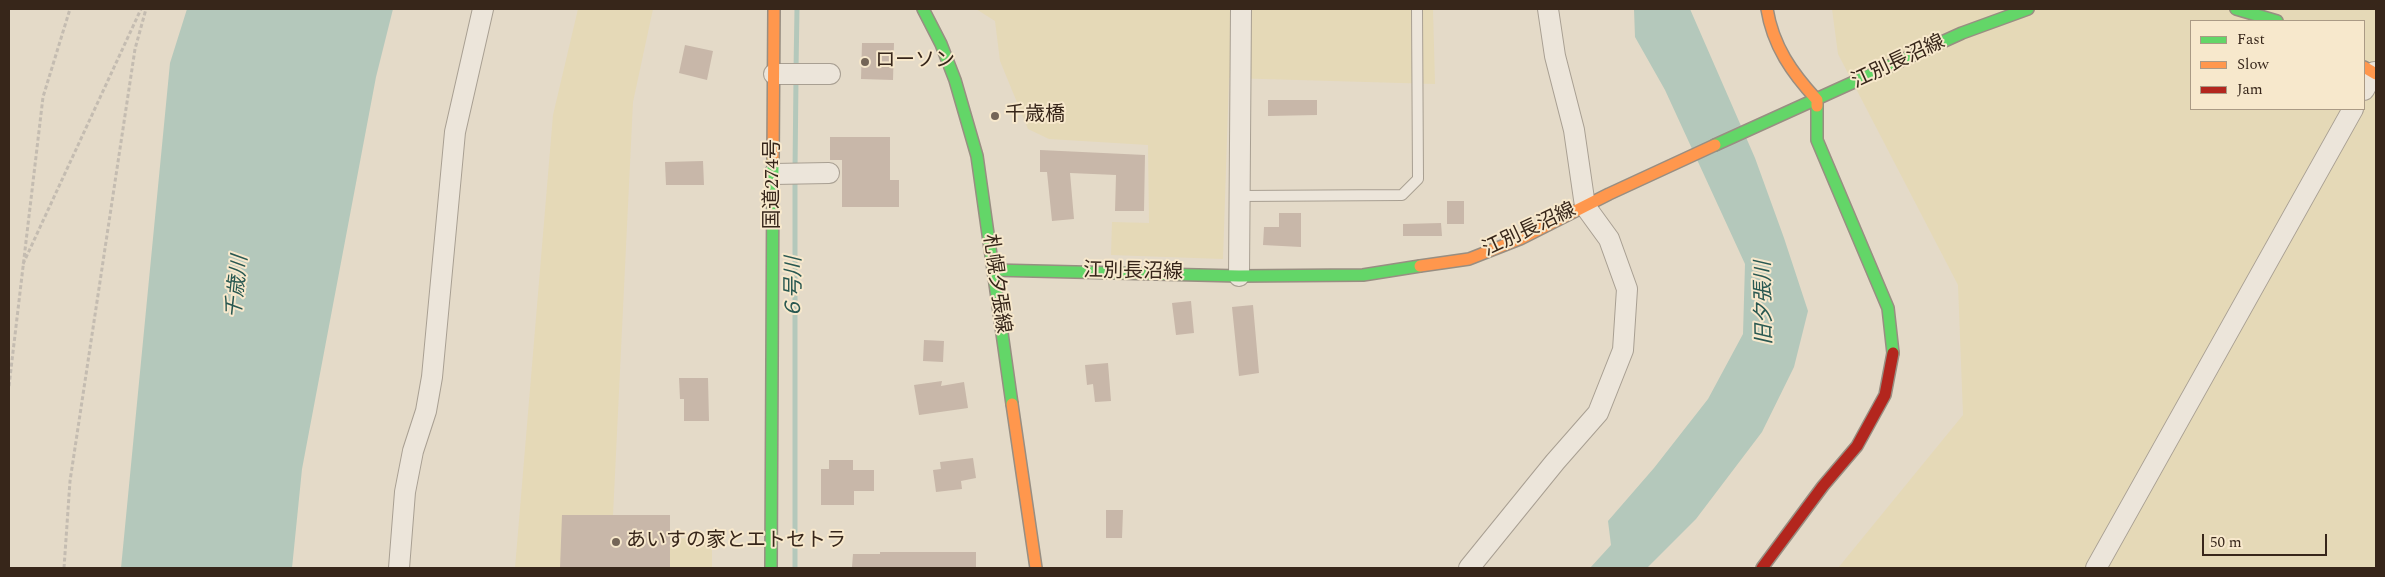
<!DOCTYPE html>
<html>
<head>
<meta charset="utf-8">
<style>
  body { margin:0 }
  #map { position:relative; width:2385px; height:577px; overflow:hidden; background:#e4dac8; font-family:Spectral,serif }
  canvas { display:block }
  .frame { position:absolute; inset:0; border:10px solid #37261a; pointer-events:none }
  .legend { position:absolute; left:2190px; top:20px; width:175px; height:90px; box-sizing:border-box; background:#f7e8cc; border:1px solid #aa9a85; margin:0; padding:6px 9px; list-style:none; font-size:15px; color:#37261a }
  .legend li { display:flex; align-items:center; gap:10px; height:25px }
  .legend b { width:25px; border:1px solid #aa9a85 }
  .scale { position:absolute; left:2202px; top:534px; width:125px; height:22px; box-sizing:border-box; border:2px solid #37261a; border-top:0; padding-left:6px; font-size:15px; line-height:18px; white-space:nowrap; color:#37261a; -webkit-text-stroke:4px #f7e8cc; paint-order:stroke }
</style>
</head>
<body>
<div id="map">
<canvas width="2385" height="577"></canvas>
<div class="frame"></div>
<ul class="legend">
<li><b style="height:6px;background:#63d668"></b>Fast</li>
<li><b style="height:6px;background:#ff974d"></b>Slow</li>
<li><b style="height:6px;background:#b3261e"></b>Jam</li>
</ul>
<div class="scale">50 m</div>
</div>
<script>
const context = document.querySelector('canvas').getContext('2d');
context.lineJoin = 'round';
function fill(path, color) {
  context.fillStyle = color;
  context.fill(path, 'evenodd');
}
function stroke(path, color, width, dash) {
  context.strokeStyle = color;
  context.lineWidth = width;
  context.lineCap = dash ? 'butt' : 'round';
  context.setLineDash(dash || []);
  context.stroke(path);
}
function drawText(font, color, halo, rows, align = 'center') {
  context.font = font + ' Spectral,"Noto Sans JP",serif';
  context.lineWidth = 4;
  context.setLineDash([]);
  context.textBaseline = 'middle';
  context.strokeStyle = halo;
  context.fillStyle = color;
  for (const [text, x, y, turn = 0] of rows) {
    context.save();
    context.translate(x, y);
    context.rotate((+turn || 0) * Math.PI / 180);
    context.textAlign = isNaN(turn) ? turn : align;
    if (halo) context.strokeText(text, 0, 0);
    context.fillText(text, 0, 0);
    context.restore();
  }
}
fill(new Path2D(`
  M578 9H653L633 102 612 536 712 539V568H515L553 115Z
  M976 9H1433L1435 84 1229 78 1223 259 1111 255 1112 222 1149 223 1148 145 1049 139 1028 129 1000 61 995 21Z
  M1832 9H2376V568H1838L1963 415 1958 285 1838 54ZM2191 21H2364V109H2191Z`), '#e5d9b7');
fill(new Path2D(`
  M187 9H393L376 77 302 469 292 568H121L170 63Z
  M1634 9H1690L1755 158 1784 238 1808 311 1794 367 1762 432 1696 519 1647 568H1590L1611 545 1608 521 1654 468 1708 399 1743 334 1745 264 1665 90 1635 37Z`), '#b4c8bb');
stroke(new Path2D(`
  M796 70 797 9
  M795 170 796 79
  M795 568V179`), '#b4c8bb', 5);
fill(new Path2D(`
  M862 43H894L893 80 861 79Z
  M685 45 713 51 707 80 679 73Z
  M1268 100H1317V115L1268 116Z
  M830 137H890V180H899V207H842V160H830Z
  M1040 150 1145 155 1144 211H1115L1116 175 1070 173 1074 219 1052 221 1047 172H1040Z
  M703 161 704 185H666L665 162Z
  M1447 201H1464V224H1447Z
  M1279 213H1301V247L1263 245 1264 227H1279Z
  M1441 223 1442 236H1403V224Z
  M1191 301 1194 333 1176 335 1172 303Z
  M1253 305 1259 373 1239 376 1232 307Z
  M924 340 944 341 943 362 923 361Z
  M1108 363 1111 401 1095 402 1093 384 1087 385 1085 365Z
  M679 378H708L709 421H684V399H680Z
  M942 381 941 386 964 382 968 408 919 415 914 385Z
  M973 458 976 478 961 481 962 489 936 492 933 470 941 469 940 462Z
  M829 460H853V470H874V491H854V505H821V469H829Z
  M1106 510H1123L1122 538H1106Z
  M562 515H670V568H560Z
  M880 552H976V568L852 567 853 554H880Z`), '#c8b7a9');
const lane = new Path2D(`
  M1240 196 1402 195 1418 179 1417 9`);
const street = new Path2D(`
  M774 74H830
  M2364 90 2374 72
  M774 174 829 173
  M1239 276 1241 9
  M399 568 405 492 413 451 426 411 432 377 455 132 483 9
  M1469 568 1555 462 1598 413 1623 350 1627 289 1609 239 1585 206 1574 130 1555 56 1548 9
  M2096 568 2353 109`);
const fast = new Path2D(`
  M923 9 941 44 955 80 977 156 1012 404
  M2236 9 2277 21
  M1817 106V140L1888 308 1893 353
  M1715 145 1962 33 2028 9
  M993 270 1239 276 1363 275 1420 266
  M771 568 773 159`);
const slow = new Path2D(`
  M1767 9C1773 46 1792 73 1817 100V106
  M2364 67 2376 74
  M773 159 774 9
  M1420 266 1469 259 1520 239 1609 194 1715 145
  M1012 404 1036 568`);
const jam = new Path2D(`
  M1762 568 1823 486 1857 446 1885 395 1893 353`);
stroke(lane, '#a89f92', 12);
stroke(street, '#a89f92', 22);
stroke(fast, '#988e82', 14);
stroke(slow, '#988e82', 14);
stroke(jam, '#988e82', 14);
stroke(new Path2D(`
  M23 264 141 9
  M9 386 43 97 70 9
  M64 568 70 481 135 49 146 9`), '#c4bcb1', 3, [4, 2.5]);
stroke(lane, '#ece5da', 10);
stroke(street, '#ece5da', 20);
stroke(fast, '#63d668', 11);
stroke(slow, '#ff974d', 11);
stroke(jam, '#b3261e', 11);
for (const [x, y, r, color] of [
  [865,62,5,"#746557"],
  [995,116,5,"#746557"],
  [616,542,5,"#746557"]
]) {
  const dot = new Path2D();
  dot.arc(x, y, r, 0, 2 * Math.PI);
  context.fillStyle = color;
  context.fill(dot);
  stroke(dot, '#f7e8cc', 2);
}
drawText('20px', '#37261a', '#f7e8cc', [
  ["ローソン",875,62],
  ["千歳橋",1005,116],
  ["あいすの家とエトセトラ",626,542]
], 'left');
drawText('20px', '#37261a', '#f7e8cc', [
  ["江別長沼線",1899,63,-25],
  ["国道274号",774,184,-90],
  ["江別長沼線",1530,231,-25],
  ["江別長沼線",1133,273,1],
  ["札幌夕張線",995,284,82]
]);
drawText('italic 21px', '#295851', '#f7e8cc', [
  ["千歳川",239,287,-84],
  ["６号川",796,288,-90],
  ["旧夕張川",1766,303,-91]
]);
</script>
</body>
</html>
